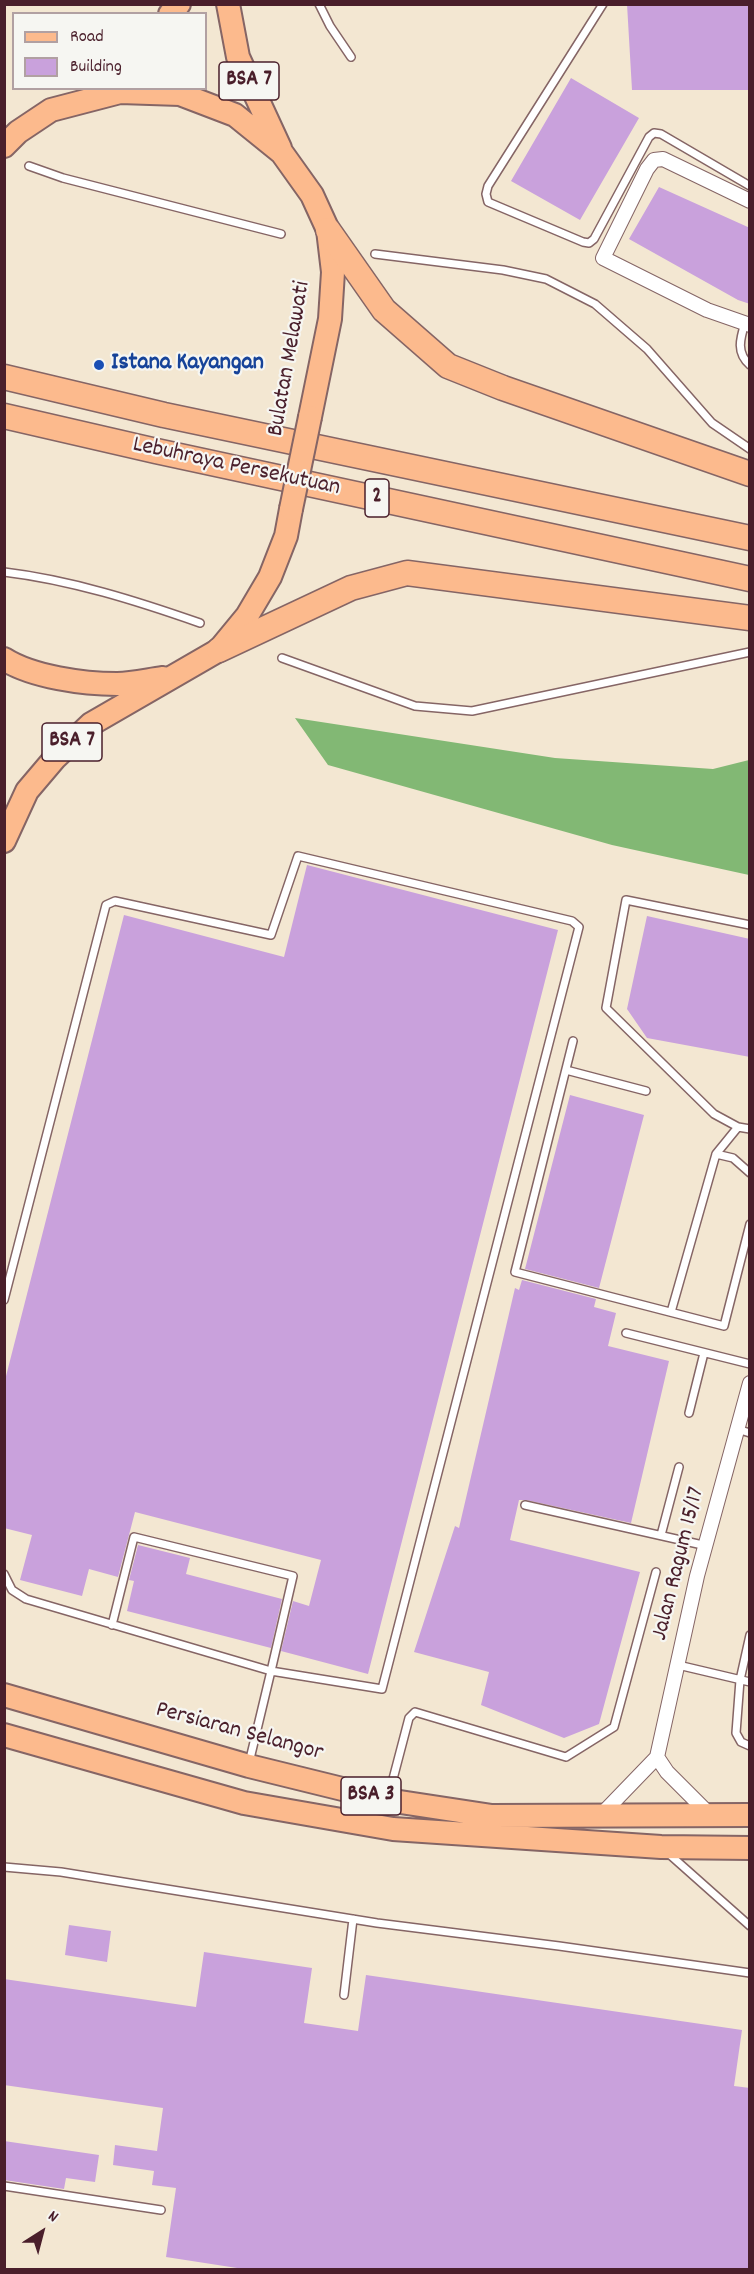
<!DOCTYPE html>
<html>
<head>
<meta charset="utf-8">
<style>
  body { margin:0 }
  #map { position:relative; width:754px; height:2274px; overflow:hidden; background:#f3e7d2; font-family:Dekko,sans-serif }
  canvas { display:block }
  .frame { position:absolute; inset:0; border:6px solid #4a1f2b; pointer-events:none }
  .legend { position:absolute; left:12px; top:12px; width:195px; height:78px; box-sizing:border-box; background:#f6f6f2; border:2px solid #b1a0a2; margin:0; padding:8px 10px; list-style:none; font-size:18px; color:#4a1f2b }
  .legend li { display:flex; align-items:center; gap:12px; height:30px }
  .legend b { width:30px; border:2px solid #b1a0a2 }
  .north { position:absolute; left:12px; top:2202px; width:60px; height:60px; -webkit-text-stroke:4px #f6f6f2; paint-order:stroke; rotate:36deg; font-size:16px; font-weight:700; line-height:24px; text-align:center; color:#4a1f2b }
  .north::after { content:''; display:block; margin:auto; width:21px; height:27px; background:#4a1f2b; clip-path:polygon(50% 0,100% 100%,50% 72%,0 100%) }
</style>
</head>
<body>
<div id="map">
<canvas width="754" height="2274"></canvas>
<div class="frame"></div>
<ul class="legend">
<li><b style="height:8px;background:#fcba8d"></b>Road</li>
<li><b style="height:16px;background:#c9a1dc"></b>Building</li>
</ul>
<div class="north">N</div>
</div>
<script>
const context = document.querySelector('canvas').getContext('2d');
context.lineJoin = 'round';
function fill(path, color) {
  context.fillStyle = color;
  context.fill(path, 'evenodd');
}
function stroke(path, color, width, dash) {
  context.strokeStyle = color;
  context.lineWidth = width;
  context.lineCap = dash ? 'butt' : 'round';
  context.setLineDash(dash || []);
  context.stroke(path);
}
function drawText(font, color, halo, rows, align = 'center') {
  context.font = font + ' Dekko,sans-serif';
  context.lineWidth = 4.5;
  context.setLineDash([]);
  context.textBaseline = 'middle';
  context.strokeStyle = halo;
  context.fillStyle = color;
  for (const [text, x, y, turn = 0] of rows) {
    context.save();
    context.translate(x, y);
    context.rotate((+turn || 0) * Math.PI / 180);
    context.textAlign = isNaN(turn) ? turn : align;
    if (halo) context.strokeText(text, 0, 0);
    context.fillText(text, 0, 0);
    context.restore();
  }
}
fill(new Path2D(`
  M295 718 555 758 713 769 749 760V875L612 845 328 765Z`), '#82b874');
fill(new Path2D(`
  M627 4H750V90H632Z
  M571 78 639 118 580 220 511 181Z
  M659 187 750 228V304L738 300 629 239Z
  M307 865 558 930 368 1674 281 1651 293 1601 309 1606 321 1560 135 1512 118 1577 89 1569 82 1596 20 1580 32 1535 4 1528V1384L124 915 284 957Z
  M647 916 750 939V1057L647 1038 627 1009Z
  M570 1095 644 1115 599 1288 525 1269Z
  M522 1280 596 1299 594 1307 616 1313 608 1346 669 1361 631 1523 526 1500H519L510 1540 640 1572 599 1724 564 1738 481 1705 489 1672 414 1652 455 1526 459 1528 515 1288 519 1290Z
  M138 1545 190 1558 186 1574 282 1599 271 1648 127 1611 134 1581 129 1580Z
  M69 1925 111 1931 107 1962 65 1955Z
  M204 1952 312 1968 304 2023 358 2031 366 1975 742 2030 734 2086 750 2088V2270H250L166 2257 176 2188 152 2185 154 2171 113 2165 115 2145 157 2151 163 2108 4 2085V1979L196 2007Z
  M4 2141 99 2155 95 2182 66 2178 64 2189 4 2180Z`), '#c9a1dc');
const service = new Path2D(`
  M319 4 330 26 351 57
  M603 4 488 186 486 194 488 202 583 242 589 243 594 239 649 137 654 133 661 134 750 186
  M29 166 63 178 281 234
  M375 254 503 270 546 279 595 304 647 349 712 423 750 449
  M745 323C740 339 736 353 750 365
  M4 572C71 580 137 601 200 623
  M282 658 415 706 472 711 750 652
  M750 925 626 900 606 1008 714 1114 738 1127 750 1129
  M573 1041 515 1272 724 1326 750 1224
  M566 1070 646 1091
  M716 1154 738 1127
  M4 1300 106 905 115 901 271 935 298 856 572 921 579 927 382 1689 271 1671 293 1576 134 1537 112 1625
  M671 1312 716 1154 733 1158 750 1173
  M626 1333 750 1364
  M689 1413 704 1353
  M737 1429 750 1433
  M525 1505 707 1546
  M661 1535 679 1467
  M4 1574 12 1590 26 1599 271 1671 249 1763
  M750 1635 740 1680 736 1733 741 1742 750 1746
  M678 1665 750 1682
  M388 1798 409 1718 415 1712 566 1757 614 1727 656 1572
  M669 1854 750 1926
  M4 1867 61 1872 377 1923 559 1946 750 1973
  M344 1995 353 1919
  M4 2186 161 2210`);
const minor = new Path2D(`
  M750 201 663 159 654 160 647 169 603 258 707 310 750 325
  M657 1757 667 1772 710 1815
  M601 1815 657 1757 697 1576 750 1383`);
const primary = new Path2D(`
  M228 4 238 57 280 148
  M170 14 179 4
  M4 146 18 132 51 110 120 92 180 94 235 115 282 153 312 195 328 230 333 272 330 319 310 417
  M4 659C32 677 84 684 117 684 132 684 148 680 163 678
  M4 841 27 791 55 758 91 724 219 650 247 616 270 577 286 536 291 509
  M4 1695 249 1766 387 1800 492 1816 750 1815
  M4 1735 244 1803 393 1829 661 1847 750 1848`);
const trunk = new Path2D(`
  M328 230 384 310 448 366 503 388 750 474
  M4 377 164 415 750 538
  M4 416 156 451 750 579
  M219 650 351 588 407 573 750 618`);
stroke(service, '#856565', 10);
stroke(minor, '#856565', 16);
stroke(primary, '#856565', 26);
stroke(trunk, '#856565', 27);
stroke(service, '#fff', 7);
stroke(minor, '#fff', 14);
stroke(primary, '#fcba8d', 22);
stroke(trunk, '#fcba8d', 24);
const primaryBridge = new Path2D(`
  M291 509 310 417`);
stroke(primaryBridge, '#856565', 26, []);
stroke(primaryBridge, '#fcba8d', 22);
for (const [x, y, r, color] of [
  [99,365,6,"#1a4fb4"]
]) {
  const dot = new Path2D();
  dot.arc(x, y, r, 0, 2 * Math.PI);
  context.fillStyle = color;
  context.fill(dot);
  stroke(dot, '#f6f6f2', 2);
}
for (const [x, y, w] of [
  [249,81,60],
  [377,498,24],
  [72,742,60],
  [371,1796,60]
]) {
  const box = new Path2D();
  box.roundRect(x - w / 2, y - 19, w, 38, 4.5);
  context.fillStyle = '#f6f6f2';
  context.fill(box);
  stroke(box, '#4a1f2b', 1.5);
}
drawText('bold 22px', '#4a1f2b', null, [
  ["BSA 7",249,81],
  ["2",377,498],
  ["BSA 7",72,742],
  ["BSA 3",371,1796]
]);
drawText('24px', '#4a1f2b', '#f6f6f2', [
  ["Bulatan Melawati",291,359,-80],
  ["Lebuhraya Persekutuan",236,468,12],
  ["Jalan Ragum 15/17",680,1564,-76],
  ["Persiaran Selangor",239,1733,15]
]);
drawText('bold 24px', '#164399', '#f6f6f2', [
  ["Istana Kayangan",111,365]
], 'left');
</script>
</body>
</html>
